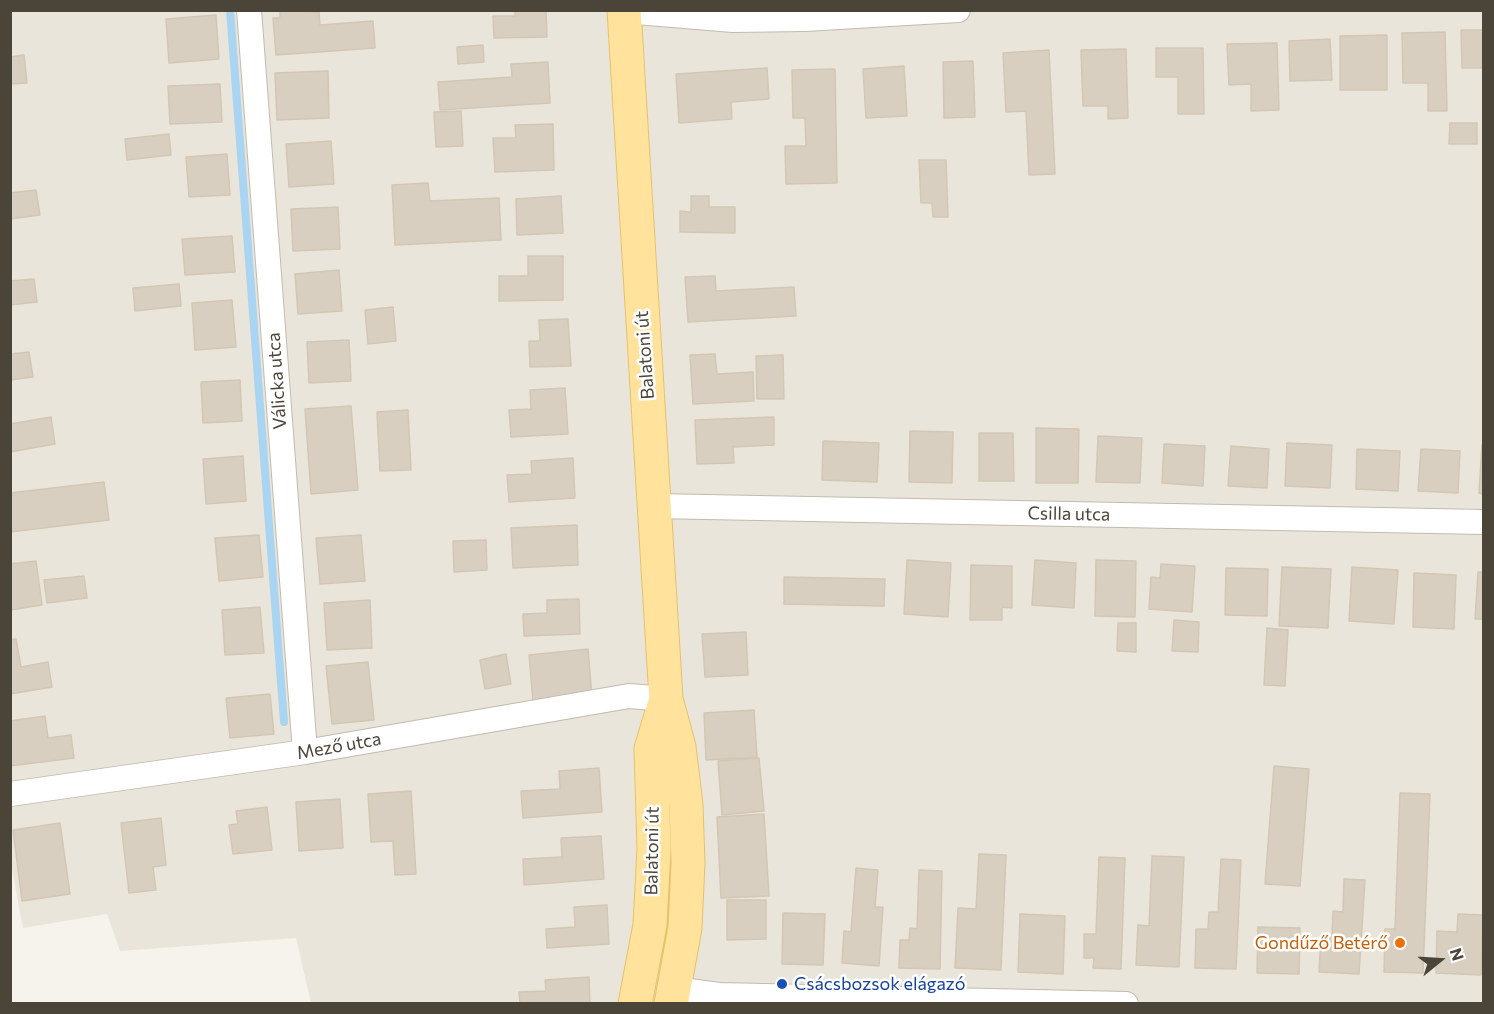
<!DOCTYPE html>
<html>
<head>
<meta charset="utf-8">
<style>
  body { margin:0 }
  #map { position:relative; width:1494px; height:1014px; overflow:hidden; background:#f6f3ec; font-family:Commissioner,sans-serif }
  canvas { display:block }
  .frame { position:absolute; inset:0; border:12px solid #4b4439; pointer-events:none }
  .north { position:absolute; left:1410px; top:930px; width:60px; height:60px; -webkit-text-stroke:4px #fff; paint-order:stroke; rotate:72deg; font-size:16px; font-weight:700; line-height:24px; text-align:center; color:#4b4439 }
  .north::after { content:''; display:block; margin:auto; width:21px; height:27px; background:#4b4439; clip-path:polygon(50% 0,100% 100%,50% 72%,0 100%) }
</style>
</head>
<body>
<div id="map">
<canvas width="1494" height="1014"></canvas>
<div class="frame"></div>
<div class="north">N</div>
</div>
<script>
const context = document.querySelector('canvas').getContext('2d');
context.lineJoin = 'round';
function fill(path, color) {
  context.fillStyle = color;
  context.fill(path, 'evenodd');
}
function stroke(path, color, width, dash) {
  context.strokeStyle = color;
  context.lineWidth = width;
  context.lineCap = dash ? 'butt' : 'round';
  context.setLineDash(dash || []);
  context.stroke(path);
}
function drawText(font, color, halo, rows, align = 'center') {
  context.font = font + ' Commissioner,sans-serif';
  context.lineWidth = 5;
  context.setLineDash([]);
  context.textBaseline = 'middle';
  context.strokeStyle = halo;
  context.fillStyle = color;
  for (const [text, x, y, turn = 0] of rows) {
    context.save();
    context.translate(x, y);
    context.rotate((+turn || 0) * Math.PI / 180);
    context.textAlign = isNaN(turn) ? turn : align;
    if (halo) context.strokeText(text, 0, 0);
    context.fillText(text, 0, 0);
    context.restore();
  }
}
fill(new Path2D(`
  M10 11H1483V1003H311L296 938 120 951 107 914 23 928 10 859Z`), '#eae5da');
stroke(new Path2D(`
  M230 10 284 722`), '#a9d4f2', 8);
const building = new Path2D(`
  M280 10 319 12 320 25 373 21 375 48 276 55 273 18H280Z
  M515 10H546L547 37 494 38 493 16H515Z
  M216 15 219 59 169 63 166 19Z
  M1461 30H1484V72L1483 68H1462Z
  M1445 32 1447 111H1428V83H1403L1402 33Z
  M1387 35V90H1340V36Z
  M1330 39 1332 80 1290 81 1289 41Z
  M1277 43 1279 110 1251 111V84L1229 85 1227 44Z
  M483 45 484 62 458 64 457 47Z
  M1156 48H1203L1204 114H1178V77H1156Z
  M1126 49 1128 118 1108 119V106H1083L1081 50Z
  M1049 50 1055 174 1029 175 1026 111 1006 112 1003 53Z
  M24 55 27 83 10 84V57Z
  M973 61 975 117 944 118 943 62Z
  M548 62 550 103 440 110 438 82 512 77 511 64Z
  M904 66 907 116 866 118 863 69Z
  M767 68 769 99 731 102 732 119 679 123 676 74Z
  M835 69 837 183 786 184 785 146H806L805 118H793L792 70Z
  M328 71 329 118 277 120 275 73Z
  M220 84 222 122 170 124 168 86Z
  M461 111 463 146 436 147 434 112Z
  M1450 123H1477V144H1449Z
  M553 124 554 170 495 172 493 138H516L515 125Z
  M169 134 171 155 127 160 125 139Z
  M331 141 334 184 289 187 286 144Z
  M227 154 230 195 189 197 186 157Z
  M919 160H946L948 217H933L932 203H921Z
  M428 183 430 201 499 198 501 240 395 245 392 185Z
  M36 190 40 215 10 219V193Z
  M561 196 563 233 517 235 516 199Z
  M691 196H709V207H735V233L680 232V211L691 212Z
  M338 207 340 249 293 251 291 209Z
  M232 236 235 272 185 275 182 239Z
  M528 256H563V300L499 301V276H528Z
  M339 270 342 311 298 314 295 274Z
  M715 276 716 291 794 287 796 316 688 322 685 277Z
  M34 279 37 302 10 305V281Z
  M179 284 181 306 135 311 133 288Z
  M232 300 236 347 195 350 192 303Z
  M393 307 396 341 368 344 365 310Z
  M568 319 571 366 530 367 529 341H540L539 320Z
  M349 340 351 381 309 383 307 342Z
  M29 352 33 377 10 380V354Z
  M715 354 717 374 753 372 754 401 693 404 690 355Z
  M783 355 784 399H757L756 356Z
  M240 380 242 421 203 423 201 382Z
  M565 388 568 434 511 437 509 410 531 409 530 390Z
  M351 406 358 490 311 494 305 409Z
  M408 410 411 470 380 471 377 412Z
  M51 417 55 444 10 452V424Z
  M774 417V445L733 447 734 463 697 464 695 420Z
  M1036 428 1079 429 1078 483H1036Z
  M910 431 953 432 952 483 909 482Z
  M979 433H1013L1014 481H979Z
  M1098 436 1142 438 1140 483 1096 482Z
  M823 441 879 443 877 482 822 480Z
  M1287 443 1332 445 1330 488 1285 486Z
  M1164 444 1205 446 1203 486 1162 483Z
  M1482 445H1484V494L1479 493Z
  M1231 446 1269 449 1267 488 1228 486Z
  M1357 449 1400 451 1398 491 1356 489Z
  M1421 449 1460 451 1458 493 1418 491Z
  M243 456 246 501 206 504 203 459Z
  M573 458 575 498 509 502 507 475 532 474 531 461Z
  M104 482 109 520 10 532V493Z
  M577 525 578 565 513 568 511 528Z
  M259 535 263 577 219 581 215 538Z
  M361 535 365 581 320 584 316 538Z
  M486 540 487 570 454 572 453 541Z
  M907 560 951 563 948 617 904 614Z
  M1035 560 1076 563 1074 608 1032 605Z
  M1096 560 1136 561 1135 617 1095 616Z
  M36 561 42 605 10 610V564Z
  M1161 564 1195 566 1192 612 1149 609 1151 577 1160 578Z
  M971 565 1012 566V608L1002 607V620H970Z
  M1282 567 1331 569 1328 628 1279 626Z
  M1352 567 1398 570 1394 624 1349 621Z
  M1226 568 1268 569 1267 616 1225 615Z
  M1478 572H1484V619H1475Z
  M1414 573 1456 575 1454 629 1413 627Z
  M84 576 87 598 47 603 44 580Z
  M784 577 885 579 884 606 784 604Z
  M579 599 580 634 524 636 523 614 547 613V600Z
  M370 600 372 648 327 650 324 603Z
  M260 607 264 653 225 655 222 610Z
  M1174 620 1199 622 1198 652 1172 651Z
  M1118 623H1136V652L1117 651Z
  M1267 628 1288 630 1285 686 1264 685Z
  M746 632 748 675 705 677 702 634Z
  M16 639 21 667 48 662 52 687 10 694V640Z
  M588 649 592 697 533 702 529 655Z
  M506 654 511 684 485 689 480 660Z
  M368 662 374 720 332 724 326 666Z
  M270 694 274 734 230 738 226 698Z
  M754 710 757 757 706 760 704 713Z
  M45 716 48 738 71 735 74 758 10 766V721Z
  M759 758 764 811 722 815 718 761Z
  M1274 766 1309 769 1300 886 1265 884Z
  M599 768 602 812 523 818 521 791 560 789 559 771Z
  M411 791 416 874 395 875 393 841 371 842 368 794Z
  M1400 793 1430 794 1423 973 1384 972 1385 929H1395Z
  M340 799 343 848 299 851 296 802Z
  M267 807 272 850 233 854 229 825 238 824 236 811Z
  M764 814 769 896 721 898 717 817Z
  M161 818 166 865 153 867 156 890 129 893 121 823Z
  M60 823 70 894 22 901 13 830Z
  M601 836 604 879 524 885 523 859 562 857 561 838Z
  M979 854 1006 855 1001 970 955 968 958 908 976 909Z
  M1152 856 1184 857 1179 967 1136 965 1138 925 1149 926Z
  M1099 857 1125 858 1121 969 1093 968 1094 958H1084V934H1096Z
  M1221 859 1241 860 1236 969 1195 968 1196 929H1208L1209 912H1218Z
  M856 868 878 870 875 907H883L879 966 842 963 844 931 851 932Z
  M919 870 942 871 940 969 899 968 900 940H909L910 928 917 929Z
  M1344 879 1365 880 1359 974 1319 972 1321 936 1332 937 1333 911 1343 912Z
  M727 900H766V939L727 940Z
  M607 905 609 944 547 948 546 929 575 927 574 907Z
  M783 913 825 914 823 965 782 964Z
  M1020 914 1065 916 1063 974 1018 972Z
  M1458 914 1483 915 1481 975 1436 973 1437 931 1457 932Z
  M1258 927 1300 928 1299 974 1257 973Z
  M589 977 590 1004H520L519 992 546 991 545 980Z`);
fill(building, '#d8cfc1');
stroke(building, '#d3c7b4', 1.5);
const street = new Path2D(`
  M249 10 305 752
  M624 11 733 20 805 19 958 10
  M654 506 1484 522
  M10 794 305 752 629 696 666 699
  M674 989 719 995 1126 1004`);
const primary = new Path2D(`
  M624 10 666 699 679 747 686 805 688 863 685 928 671 1004
  M635 1004 650 925 654 849 651 749 666 699`);
stroke(street, '#c2bbae', 26);
stroke(primary, '#e6c16a', 35);
stroke(street, '#fff', 24);
stroke(primary, '#ffe39c', 33);
for (const [x, y, r, color] of [
  [1400,943,6,"#e8710a"],
  [782,984,6,"#1a4fb4"]
]) {
  const dot = new Path2D();
  dot.arc(x, y, r, 0, 2 * Math.PI);
  context.fillStyle = color;
  context.fill(dot);
  stroke(dot, '#fff', 2);
}
drawText('18px', '#4b4439', '#fff', [
  ["Balatoni út",645,355,-94],
  ["Válicka utca",277,381,-94],
  ["Csilla utca",1069,514,1],
  ["Mező utca",339,746,-10],
  ["Balatoni út",652,851,-89]
]);
drawText('18px', '#c56008', '#fff', [
  ["Gondűző Betérő",1388,943]
], 'right');
drawText('18px', '#164399', '#fff', [
  ["Csácsbozsok elágazó",794,984]
], 'left');
</script>
</body>
</html>
